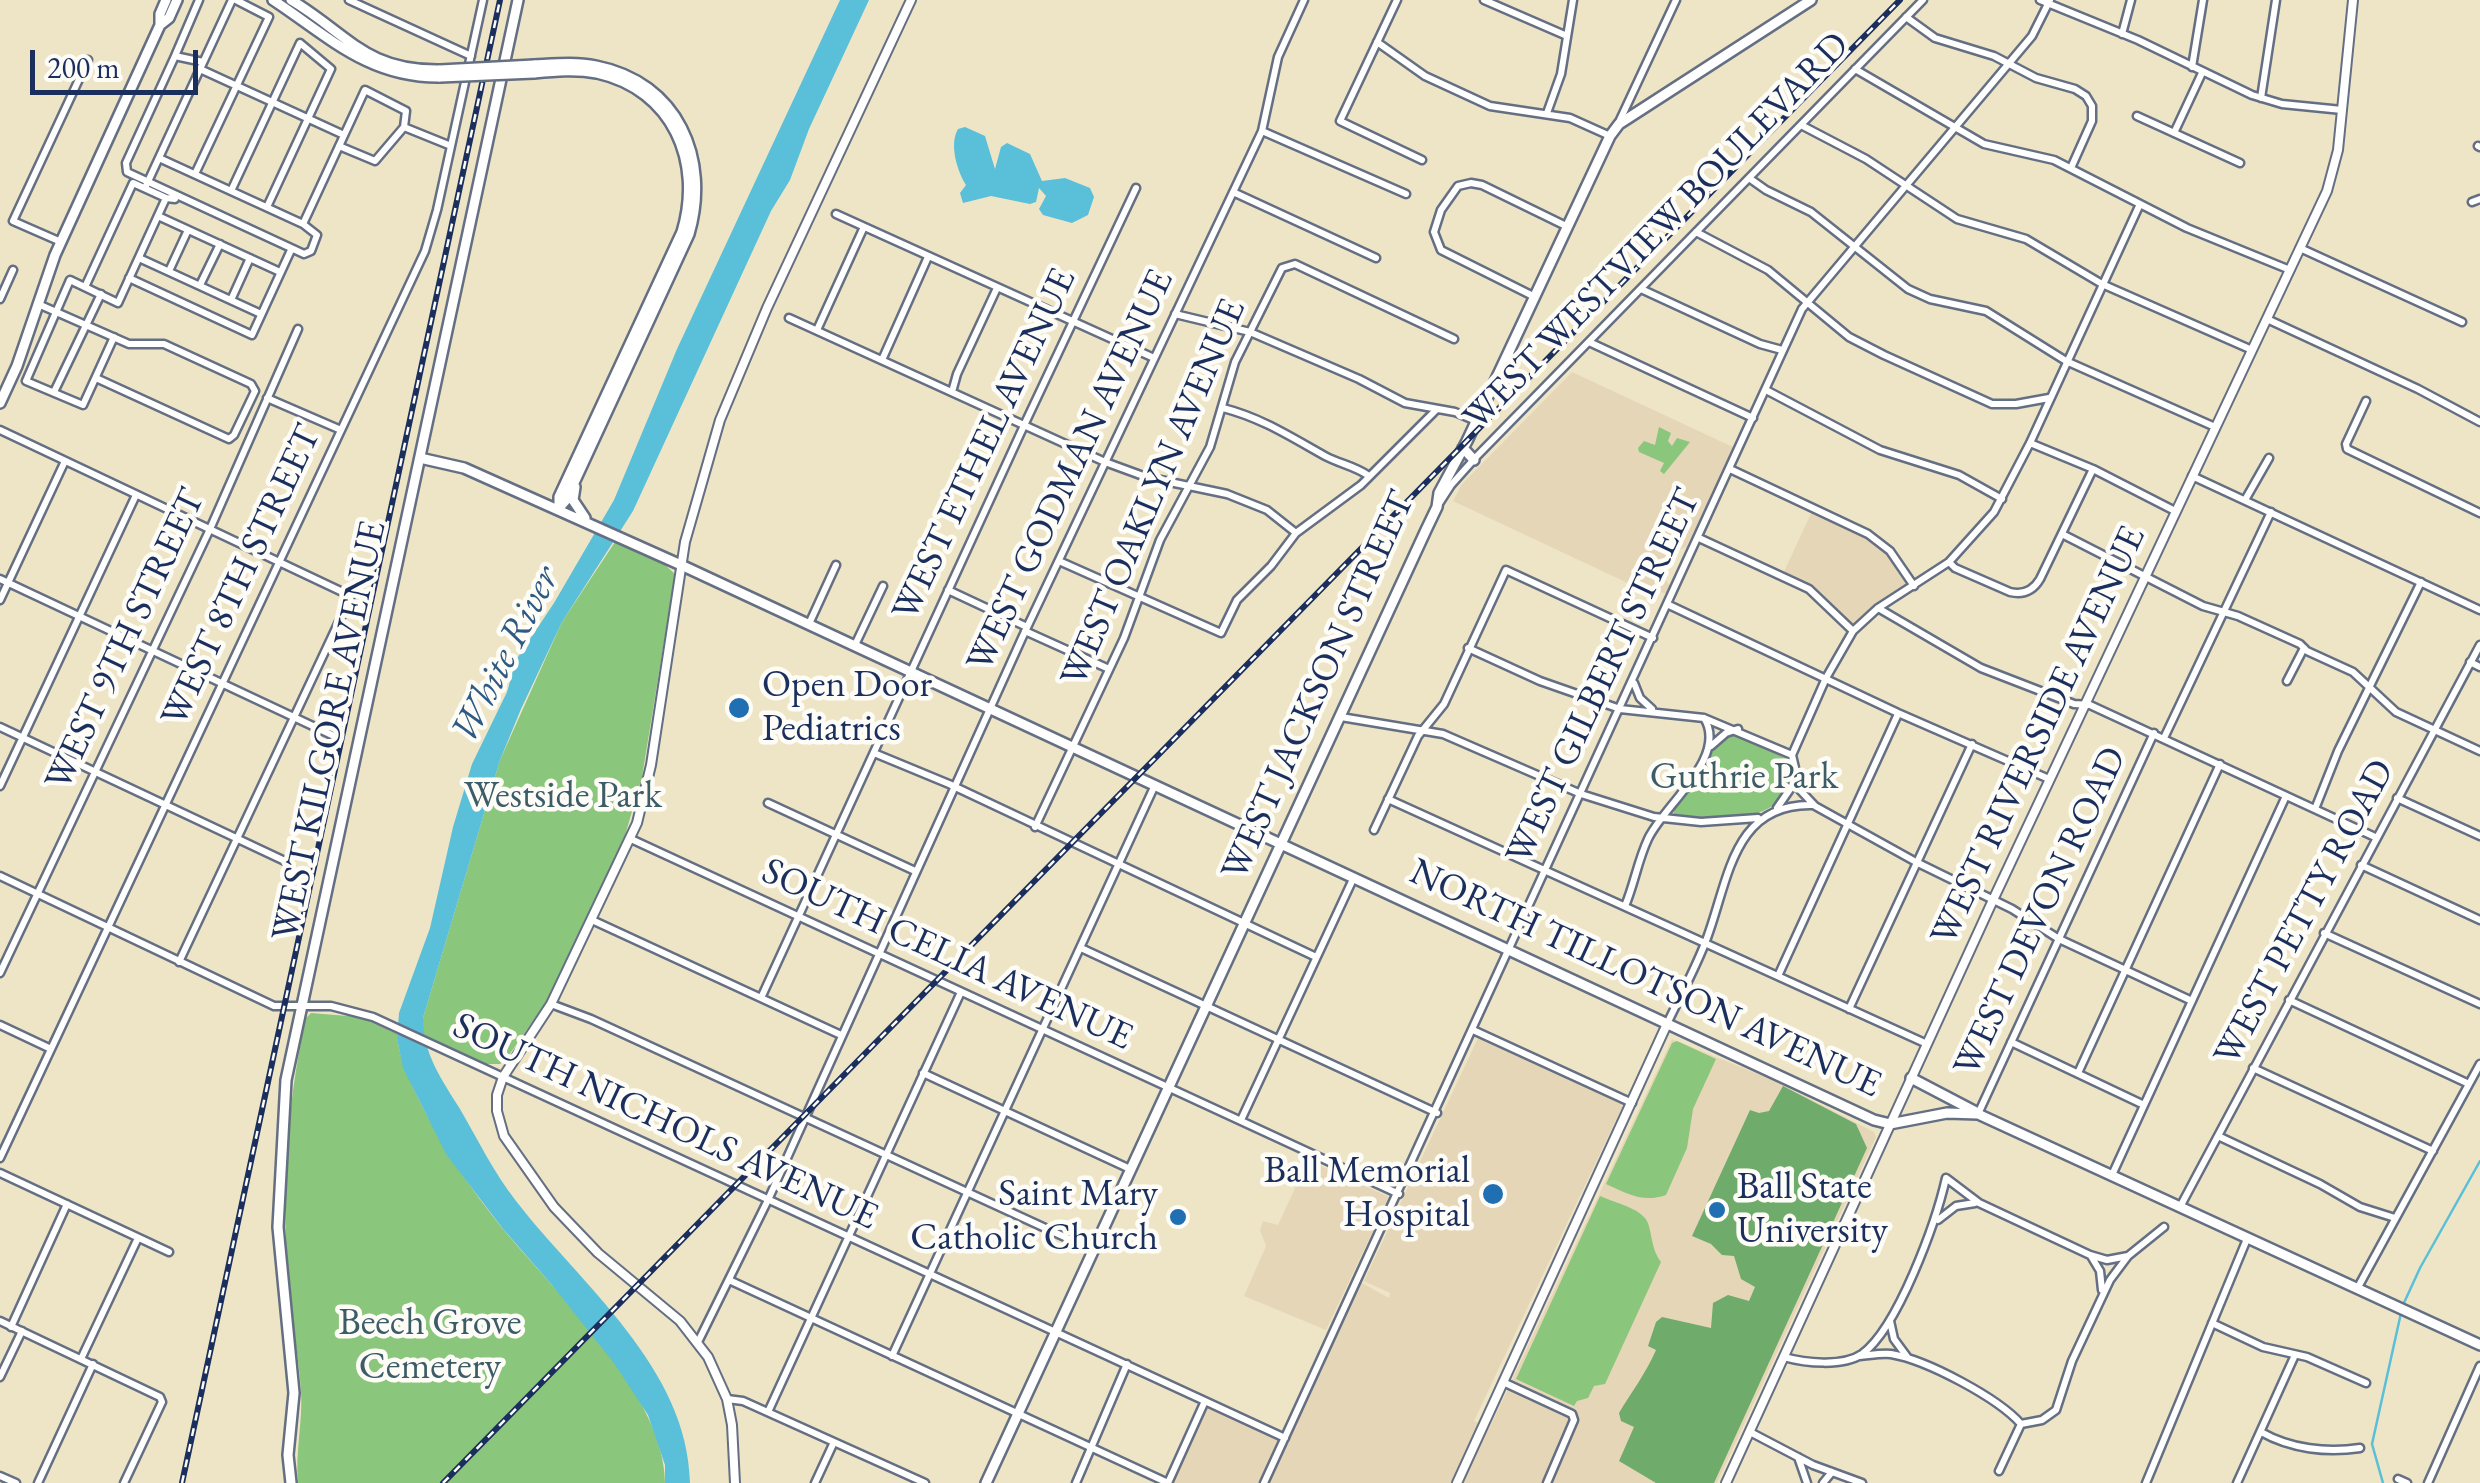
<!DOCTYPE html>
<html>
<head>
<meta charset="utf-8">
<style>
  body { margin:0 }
  #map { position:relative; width:2480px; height:1483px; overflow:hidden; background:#eee5c7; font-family:"EB Garamond",serif }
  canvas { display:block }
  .scale { position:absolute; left:30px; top:50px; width:168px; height:45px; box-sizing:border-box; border:5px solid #1b2f5e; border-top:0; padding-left:12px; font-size:30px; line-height:35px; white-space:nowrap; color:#1b2f5e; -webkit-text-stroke:8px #fdfcf7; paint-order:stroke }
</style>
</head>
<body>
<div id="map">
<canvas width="2480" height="1483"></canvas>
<div class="scale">200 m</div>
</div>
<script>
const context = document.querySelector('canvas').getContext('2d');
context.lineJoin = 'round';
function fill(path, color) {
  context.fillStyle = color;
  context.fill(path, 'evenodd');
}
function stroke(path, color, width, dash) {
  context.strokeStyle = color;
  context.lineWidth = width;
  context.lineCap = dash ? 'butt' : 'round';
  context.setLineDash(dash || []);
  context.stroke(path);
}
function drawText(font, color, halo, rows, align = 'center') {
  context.font = font + ' "EB Garamond",serif';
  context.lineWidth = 9;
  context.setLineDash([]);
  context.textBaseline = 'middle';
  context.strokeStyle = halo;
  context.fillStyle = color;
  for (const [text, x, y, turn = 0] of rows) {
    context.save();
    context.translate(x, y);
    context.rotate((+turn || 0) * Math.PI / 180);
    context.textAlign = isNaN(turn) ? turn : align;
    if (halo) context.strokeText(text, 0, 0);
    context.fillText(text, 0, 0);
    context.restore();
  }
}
fill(new Path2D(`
  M1572 372 1735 448 1686 547 1676 551 1665 572V579L1671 587 1668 594 1634 586 1453 501 1462 484Z
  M1814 507 1885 547 1914 586 1878 608 1853 631 1823 600 1782 576Z
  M1478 1038 1621 1103 1622 1107 1474 1421 1489 1429 1672 1039 1777 1082 1874 1132 1876 1137 1717 1483H1171L1207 1406 1286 1441 1360 1282 1389 1298 1390 1293 1364 1281Z
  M1308 1160 1389 1197 1326 1330 1244 1296 1266 1246 1260 1230 1263 1221 1278 1225Z`), '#e6d6b8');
fill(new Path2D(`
  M1659 427 1671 433 1668 441 1672 446 1677 438 1690 442 1664 474 1660 471 1664 463 1639 452 1638 448 1644 441 1655 445Z
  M615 542 665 565 675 574 642 777 622 846 549 998 507 1058 500 1064H485L423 1036V1018L500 760 562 622Z
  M1737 732 1792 762C1798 825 1717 822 1674 816V810C1691 784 1706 741 1737 732Z
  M311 1013 360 1017 397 1034C399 1060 410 1082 422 1106 444 1150 471 1189 502 1228 556 1293 665 1395 665 1483H298C295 1452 303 1422 301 1391 299 1358 292 1325 289 1292 281 1201 286 1107 306 1018Z
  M1677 1041 1716 1059 1693 1109 1687 1148 1666 1195C1643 1203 1628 1194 1606 1184L1672 1043Z
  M1600 1196C1613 1202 1635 1207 1644 1217 1653 1226 1649 1246 1661 1262L1605 1384 1594 1386 1588 1398 1577 1401 1574 1406 1516 1379Z`), '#8ac67b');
fill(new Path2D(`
  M1783 1086 1856 1124 1867 1148 1714 1483H1656L1619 1461 1634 1427 1621 1421 1619 1413C1632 1391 1645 1375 1656 1350L1648 1346 1656 1322 1662 1317 1711 1328 1713 1303 1728 1295 1749 1301 1755 1287 1741 1279 1734 1256 1722 1255 1711 1244 1692 1236 1750 1110 1759 1113 1769 1111Z`), '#6fab6b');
fill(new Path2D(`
  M840 0H869L809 129 790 180 771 211 633 511 562 622 521 709 500 760 423 1018C423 1054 442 1080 460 1109 478 1140 494 1173 516 1201 581 1285 688 1368 690 1483H665V1465L648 1415 614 1363 552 1285 503 1229 446 1154 403 1068 397 1038 399 1013 430 928 453 827 472 764 507 692 516 660 554 603 614 500 677 349Z
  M965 127 985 136 995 169 1001 147 1007 143 1030 154 1042 181 1065 178 1090 188 1094 197 1088 215 1072 223 1043 215 1039 209 1046 196 1039 188 1036 202 1030 204 991 196 963 203 960 193 966 185C957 171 949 144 958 129Z`), '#5abfd8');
stroke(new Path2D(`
  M2403 1305 2420 1268 2480 1161
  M2383 1483 2372 1444 2401 1313`), '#5abfd8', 2.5);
const minor = new Path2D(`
  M349 0 471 56
  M1397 0 1340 121 1422 160
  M1484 0 1567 36
  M2040 0 2138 40 2252 95 2282 104 2342 110
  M1906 17 1935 38 1994 56 2036 78 2075 89 2086 96 2092 106V121L2071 168
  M2122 34 2131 0
  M1377 42 1425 76 1490 106 1570 118 1610 136
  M175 56 199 0
  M203 62 175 56 126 163 127 172 304 254 311 251 317 235 303 224 365 90 406 111 404 127
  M2192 67 2203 0
  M200 69 344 135
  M1855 69 1984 144 2054 160 2187 228 2290 270
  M2261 98 2276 0
  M1547 113 1561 74 1573 0
  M2137 116 2240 163
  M1619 122 1676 0
  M1801 125 1866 159 1957 219 2026 239 2102 284 2252 350
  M404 127 451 146
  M1262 131 1406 194
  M2174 133 2202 73
  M339 146 375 161 404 127
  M2478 146 2480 147
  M159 158 303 224
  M195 174 269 17 236 0
  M1749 178 1766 190 1811 212 1908 289 1930 299 1986 311 2066 361 2215 427
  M145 188 232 0
  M231 191 300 43 331 69 267 207
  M1233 192 1376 258
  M2472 202 2480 199
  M2140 204 2030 443 1994 512 1949 562 1878 608 1853 631 1826 678 1792 755 1800 790 1815 806 1916 862 2012 909 2059 939 2192 1001
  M836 214 1154 358
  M158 216 280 272
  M1696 232 1768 270 1849 337 1884 355 1992 404H2016L2049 398
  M61 242 13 221 88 60
  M2300 248 2462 322
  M139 258 261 314
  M169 271 188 230
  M129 278 252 335 291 250
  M200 285 220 244
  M85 287 133 183 166 198
  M1641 289 1760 344 1782 350
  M1535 297 1441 250 1434 232 1441 210 1458 186 1471 183 1482 185 1568 227
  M0 299 13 270
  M231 300 250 258
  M38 304 129 344H164L251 384 255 391 234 435 229 439 96 378
  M1175 314 1250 332 1359 379 1405 403 1455 412 1476 421
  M789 318 1105 462 1146 477 1227 494 1267 510 1296 533
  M2267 319 2418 389 2480 422
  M817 330 863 229
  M114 337 83 405 26 381 70 280 118 303 166 198 175 199
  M1589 342 1753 418
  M882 360 928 257
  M1766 390 1880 450 1959 475 2002 499
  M54 392 101 294
  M952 392 957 374 997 288
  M267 398 341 430
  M2366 401 2346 444 2347 449 2480 513
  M1223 408C1262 418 1291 437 1325 456 1340 464 1355 466 1369 476
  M0 430 351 596 179 962
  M2030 443 2093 469 2175 511
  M1730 469 1868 534 1890 551 1914 586
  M2192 476 2480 610
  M2245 500 2269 458
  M1440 502 1451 485 1477 456 1923 0
  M2062 534 2203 606 2238 616 2300 644 2307 651 2353 672 2396 712 2480 751
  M1699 538 1809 589 1853 631
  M1059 561 1221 633 1237 600 1271 566 1296 533 1361 485 1436 410
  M1949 562 1955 568 2010 592C2023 595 2033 591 2040 579L2093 469
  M0 579 334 736
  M948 590 1027 627
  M0 600 65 461
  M1669 605 1898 713 2049 779
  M1878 608 1981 668 2074 704 2090 705 2375 837
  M809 624 836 565
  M1025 631 1109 669
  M855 645 883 586
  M1468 648 1540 681 1620 709 1704 718 1792 755
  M2470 662 2480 667
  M2287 681 2304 648
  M1634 683 1640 698 1652 709
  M1341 717 1443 734 1581 794 1654 817 1701 822 1758 818
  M0 727 289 863
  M2164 738 2271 512
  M1711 746 1726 733 1738 729
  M874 753 949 784 1316 957
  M0 786 136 495
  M2397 798 2480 836
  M1388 799 1927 1044
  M768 803 915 871
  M1777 808 1795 782
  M2315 809 2338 751 2421 582
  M1035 827 1124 638 1160 540 1210 447 1235 362 1282 268 1295 264 1454 339
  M1374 830 1418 736 1444 704 1506 570 1653 638
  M631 839 1399 1194
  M2361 865 2480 920
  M0 876 274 1006H331L373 1017 1285 1438
  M1625 906C1634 885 1638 860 1648 839 1663 806 1729 757 1704 718
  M592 920 841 1035
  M2324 933 2480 1004
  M1081 948 1437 1113
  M0 973 210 529 298 329
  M1778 976 1898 714
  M761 998 1027 419 1136 188
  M2289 1000 2469 1084
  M551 1004 591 1019 1093 1250
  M1849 1009 1972 744
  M1667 1024C1680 996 1696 968 1707 938 1729 879 1733 802 1814 805
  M0 1025 51 1049
  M1473 1030 1632 1103
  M2011 1042 2144 1105
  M2253 1068 2433 1151
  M923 1073 1130 1169
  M2078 1073 2220 764
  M1978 1114 2154 733
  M1241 1120 1354 877
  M2218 1136 2320 1184 2360 1207 2395 1218
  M0 1158 425 251 437 210 483 0
  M0 1173 169 1252
  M2112 1175 2286 796
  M2180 1207 2480 645
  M1938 1220 1956 1206 1975 1203
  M2091 1256 2100 1271 2102 1290
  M729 1280 1168 1483
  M2357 1289 2480 1064
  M0 1321 160 1397 162 1402 124 1483
  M1890 1321 1894 1339 1908 1358
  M2212 1323 2263 1347 2307 1357 2366 1383
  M11 1327 67 1204
  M698 1342 768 1200 1022 638 1262 131 1278 57 1304 0
  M892 1356 1155 785
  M1860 1356C1871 1355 1881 1353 1891 1354 1927 1360 1998 1398 2021 1424
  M1784 1357C1805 1363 1843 1367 1862 1354 1898 1328 1936 1222 1946 1178L1979 1203 2090 1255 2107 1260 2128 1256
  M81 1359 138 1238
  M0 1377 22 1331
  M1503 1382 1572 1414 1574 1420 1547 1483
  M727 1399 743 1401 925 1483
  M768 1412 961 992
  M1750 1432 1813 1465 1862 1483
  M2261 1432C2291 1449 2327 1453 2360 1448
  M1798 1457 1807 1483
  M1999 1471 2021 1424 2042 1420 2056 1410 2072 1361 2110 1280 2128 1256 2164 1227
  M0 1476 16 1483
  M2398 1479 2407 1483
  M38 1483 93 1364
  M815 1483 834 1442
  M1076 1483 1127 1364
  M1168 1483 1205 1401
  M1264 1483 1802 309 2032 36 2050 0
  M1823 1483 1832 1472
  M2146 1483 2247 1239
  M2237 1483 2295 1355
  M2428 1483 2480 1366`);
const tertiary = new Path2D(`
  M735 1483 732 1425 727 1399 708 1357 680 1321 598 1253 554 1207 504 1136 497 1111V1095L503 1077 551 1004 637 823 651 765 685 542 720 420 767 308 911 0
  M1457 1483 1667 1024
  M1726 1483 1993 900 2327 191 2338 150 2353 0`);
const secondary = new Path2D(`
  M273 0C329 37 369 78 440 77
  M291 0C348 34 365 71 440 70
  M160 25 169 18 177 0
  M534 65C555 64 576 62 596 66 678 82 711 159 689 234L566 500 558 509
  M534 73C555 71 576 69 597 73 673 90 703 162 682 232L559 497V506
  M0 403 17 366 55 255 160 25V14L166 0
  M1463 448 1474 460
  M420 458 464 468 681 565 1874 1120 1890 1124 1947 1113 1978 1114 2480 1345
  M575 487 573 500 585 518
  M1911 1078 1976 1112
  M291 1483 288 1455 294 1393 278 1227 286 1080 518 0
  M986 1483 1426 530 1437 507 1439 493 1467 441 1610 136 1619 124 1811 0`);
stroke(minor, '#656f83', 11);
stroke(tertiary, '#656f83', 12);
stroke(secondary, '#656f83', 14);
stroke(minor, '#fff', 6);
stroke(tertiary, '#fff', 8);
stroke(secondary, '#fff', 9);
const rail = new Path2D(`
  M182 1483 500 0
  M443 1483 1900 0`);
stroke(rail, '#1b2f5e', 6);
stroke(rail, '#fdfcf7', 2.5, [8]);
const secondaryBridge = new Path2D(`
  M440 70 534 65
  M440 77 534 73`);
stroke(secondaryBridge, '#656f83', 14, []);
stroke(secondaryBridge, '#fff', 9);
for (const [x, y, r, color] of [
  [739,708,12,"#1f6fb2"],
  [1493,1194,12,"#1f6fb2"],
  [1717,1210,10,"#1f6fb2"],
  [1178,1217,10,"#1f6fb2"]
]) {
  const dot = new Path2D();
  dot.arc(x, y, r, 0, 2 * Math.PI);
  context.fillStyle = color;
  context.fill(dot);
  stroke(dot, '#fdfcf7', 4);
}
drawText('38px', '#1b2f5e', '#fdfcf7', [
  ["WEST WESTVIEW BOULEVARD",1657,232,-46],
  ["WEST ETHEL AVENUE",985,445,-65],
  ["WEST GODMAN AVENUE",1071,471,-65],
  ["WEST OAKLYN AVENUE",1154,493,-67],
  ["WEST 8TH STREET",242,576,-65],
  ["WEST 9TH STREET",126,640,-65],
  ["WEST GILBERT STREET",1604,677,-65],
  ["WEST JACKSON STREET",1319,686,-66],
  ["WEST KILGORE AVENUE",330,731,-78],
  ["WEST RIVERSIDE AVENUE",2039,736,-65],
  ["WEST DEVON ROAD",2041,912,-65],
  ["WEST PETTY ROAD",2305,913,-62],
  ["SOUTH CELIA AVENUE",947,955,25],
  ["NORTH TILLOTSON AVENUE",1645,979,25],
  ["SOUTH NICHOLS AVENUE",665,1122,25]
]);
drawText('38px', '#1b2f5e', '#fdfcf7', [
  ["Open Door",762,686],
  ["Pediatrics",762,730],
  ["Ball Memorial",1470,1172,"right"],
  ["Hospital",1470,1216,"right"],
  ["Ball State",1737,1188],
  ["University",1737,1232],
  ["Saint Mary",1158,1195,"right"],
  ["Catholic Church",1158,1239,"right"]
], 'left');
drawText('38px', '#3c5c67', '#fdfcf7', [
  ["Guthrie Park",1744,778],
  ["Westside Park",563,797],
  ["Beech Grove",430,1324],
  ["Cemetery",430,1368]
]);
drawText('italic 40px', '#2e5a83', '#fdfcf7', [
  ["White River",506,655,-63]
]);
</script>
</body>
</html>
